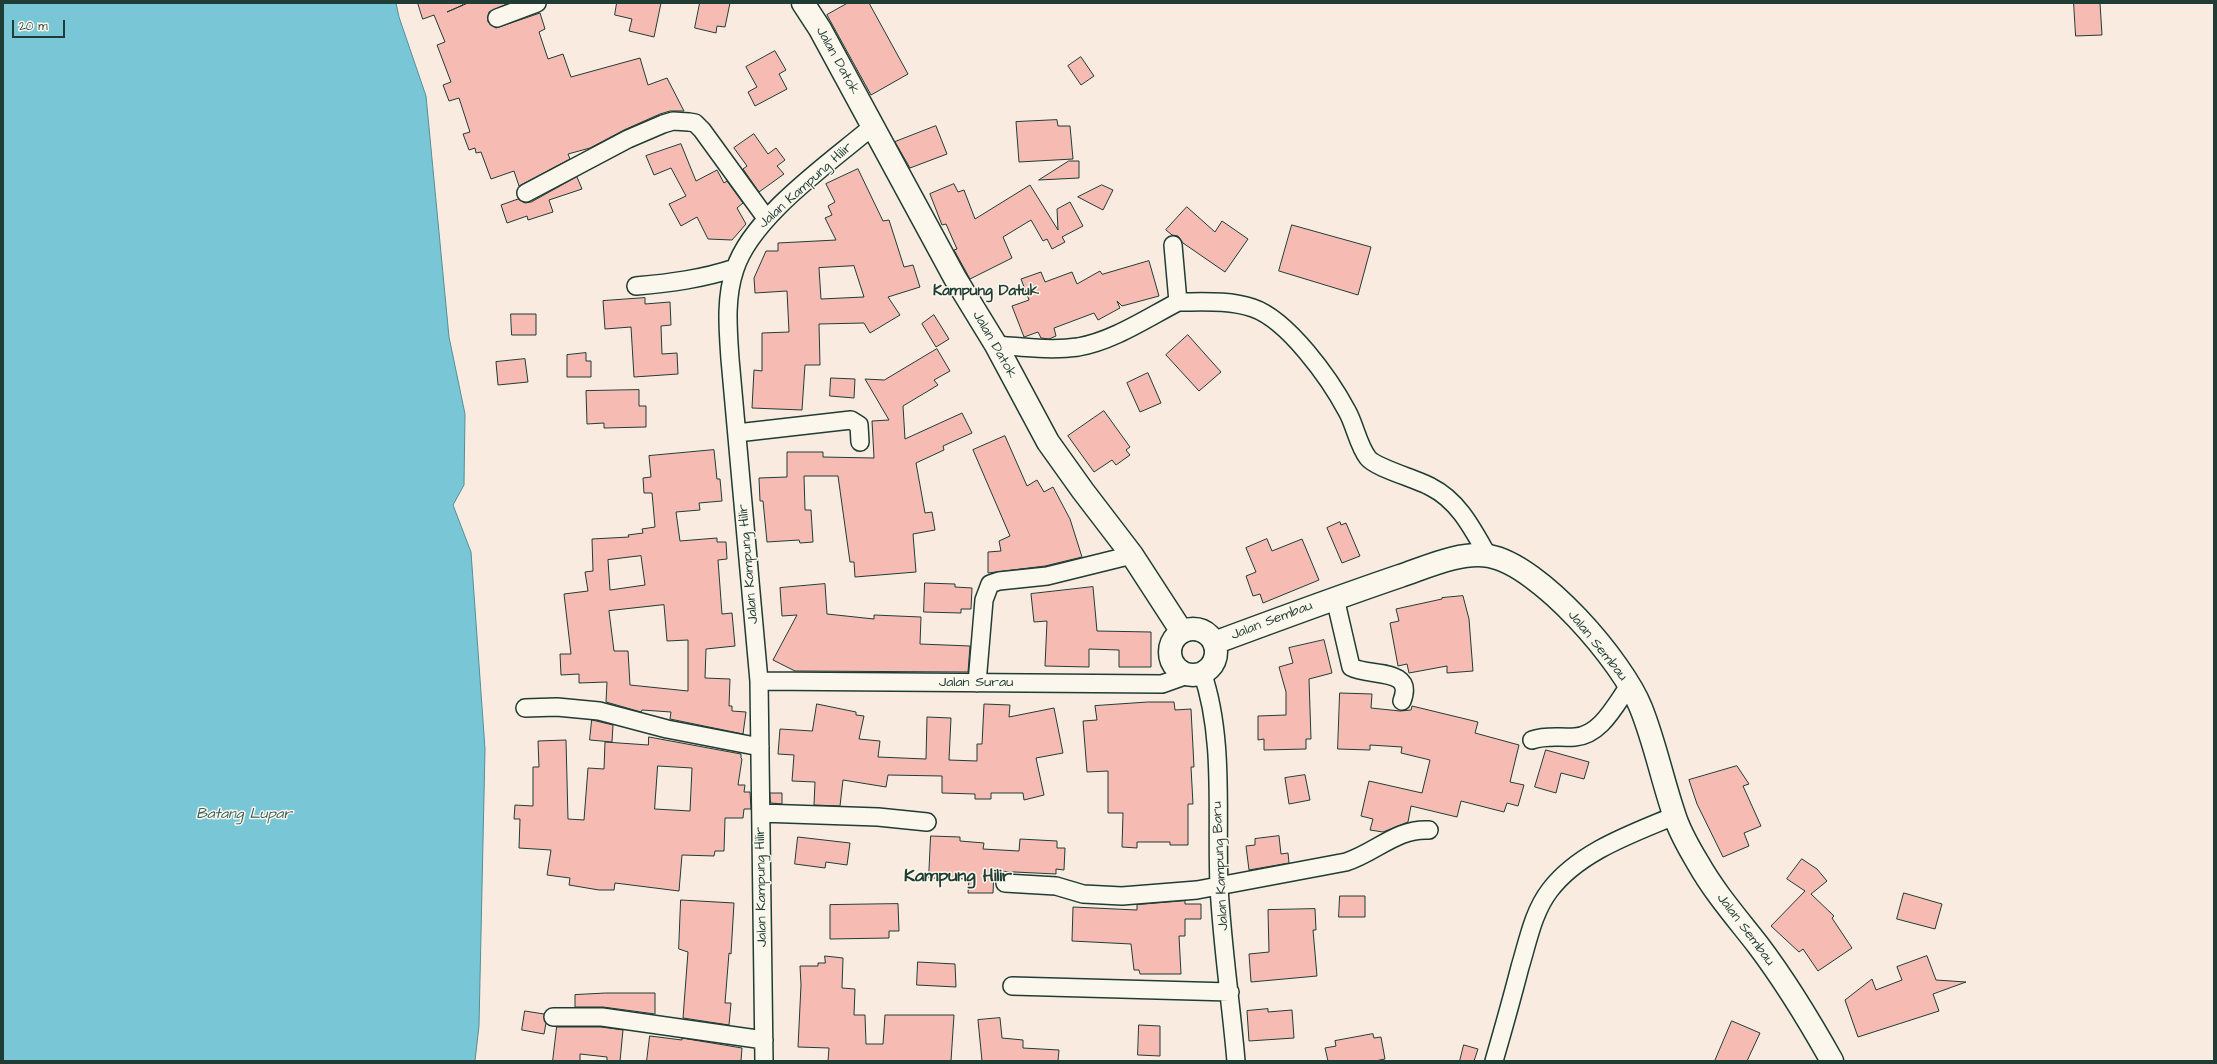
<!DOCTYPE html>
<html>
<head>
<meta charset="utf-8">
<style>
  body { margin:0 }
  #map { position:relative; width:2217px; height:1064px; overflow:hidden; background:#faebe1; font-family:"Architects Daughter",sans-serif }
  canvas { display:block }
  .frame { position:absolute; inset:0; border:4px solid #1f3d34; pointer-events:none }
  .scale { position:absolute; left:12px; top:20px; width:53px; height:18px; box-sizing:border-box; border:2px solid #1f3d34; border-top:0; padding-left:5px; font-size:12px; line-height:14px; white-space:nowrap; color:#1f3d34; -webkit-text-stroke:3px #fbf7ec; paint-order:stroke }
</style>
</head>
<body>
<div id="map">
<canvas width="2217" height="1064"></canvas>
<div class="frame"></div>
<div class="scale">20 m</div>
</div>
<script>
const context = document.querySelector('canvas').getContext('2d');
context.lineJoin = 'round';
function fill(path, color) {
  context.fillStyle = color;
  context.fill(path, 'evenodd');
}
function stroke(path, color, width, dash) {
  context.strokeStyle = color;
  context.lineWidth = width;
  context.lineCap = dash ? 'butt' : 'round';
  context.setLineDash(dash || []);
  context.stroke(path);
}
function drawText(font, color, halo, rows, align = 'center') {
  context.font = font + ' "Architects Daughter",sans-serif';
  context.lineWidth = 3;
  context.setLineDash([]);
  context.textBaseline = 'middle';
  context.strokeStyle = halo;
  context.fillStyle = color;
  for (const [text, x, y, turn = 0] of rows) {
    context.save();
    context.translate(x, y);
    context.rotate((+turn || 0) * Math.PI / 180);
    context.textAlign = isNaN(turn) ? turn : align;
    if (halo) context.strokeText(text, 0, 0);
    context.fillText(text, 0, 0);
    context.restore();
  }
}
const water = new Path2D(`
  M3 3H396L399 17 426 96 449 337 465 414 464 485 453 505 471 552 485 749 479 1026 475 1061H3Z`);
fill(water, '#78c6d6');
stroke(water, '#548f95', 1);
const building = new Path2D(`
  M418 3H462L463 5 447 12 468 3H509L489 12 488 22 496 28 540 13 545 29 539 32 548 59 563 54 571 77 640 58 648 85 667 78 684 111H670L660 114 624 130 590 148 568 154 570 159 519 186 514 171 491 179 481 152 476 153 475 148 469 150 463 134 470 132 459 98 449 101 443 85 451 82 437 45 445 42 434 15 423 19Z
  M617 3H661L654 37 629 31 632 19 615 15Z
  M700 3H730L725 27 717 26 716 33 695 28Z
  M848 3H869L908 74 871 95 827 15Z
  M2074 3H2100L2102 35 2076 36Z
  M775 51 786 70 779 74 787 89 755 106 748 92 757 87 746 67Z
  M1081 57 1094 76 1081 85 1068 66Z
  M1057 120 1058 126H1070L1073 159 1019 162 1016 122Z
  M936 126 947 154 910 168 895 142Z
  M754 134 768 154 776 148 785 160 777 166 784 174 759 192 743 169 747 166 734 148Z
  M681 144 696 181 717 170 724 183 727 181 743 203 737 208 746 224 732 240 708 239 697 217 681 226 669 204 686 196 671 168 654 175 646 156Z
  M1069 161H1079V178L1039 180Z
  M858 169 883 221 889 220 904 267 913 265 920 287 888 297 900 315 870 333 864 323 819 324 820 365H805L802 410 752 408 754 370 762 371V333L789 332 787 291 755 293 754 278 766 251H778V243L836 240 825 218 832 215 828 206 835 202 826 184ZM854 266 864 297 821 299 819 268Z
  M577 177 582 189 549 200 553 212 528 220 527 216 507 223 501 205 518 199 525 203 531 202Z
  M954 184 958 192 964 190 975 219 1030 185 1058 230 1057 209 1070 202 1083 226 1062 237 1065 242 1052 249 1047 239 1043 241 1031 220 1003 237 1012 258 970 279 954 250 957 249 946 224 942 225 930 194Z
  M1102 185 1113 190 1103 210 1078 197Z
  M1187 207 1215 232 1222 221 1248 239 1225 272 1183 243 1178 236 1172 235 1166 230Z
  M1292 225 1371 247 1358 295 1279 271Z
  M1149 261 1159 296 1122 306 1117 301 1120 308 1098 320 1094 313 1054 328 1056 336 1049 339 1041 338 1038 332 1024 337 1012 306 1029 300 1021 279 1041 272 1045 282 1072 272 1077 284 1100 271 1102 274Z
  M645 298V304L670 302 671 325 661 326 662 354 677 353 678 374 634 377 631 327 605 329 603 301Z
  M511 314H536V335H512Z
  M934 315 949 339 936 347 922 324Z
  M1188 335 1221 372 1199 391 1166 355Z
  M937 349 950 371 934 380 938 385 903 406 905 439 962 413 972 433 943 446 944 450 916 463 925 513 932 512 935 530 913 534 916 572 855 577 854 562H850L838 476H804L805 510H811L813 542 800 543 799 540 767 542 763 501H760L759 478 787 477V452H823V457L874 458 872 421 889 420 865 379 884 380Z
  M586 353V361H591V377H567V355Z
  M525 359 528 382 498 385 496 362Z
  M1148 373 1161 403 1140 412 1127 383Z
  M831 378 855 379 854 398 830 396Z
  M639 390V406H646V427L604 428V423L587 424 586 391Z
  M1104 411 1130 447 1126 450 1130 455 1116 465 1112 460 1094 472 1068 436Z
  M1005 436 1027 486 1037 480 1044 492 1053 487 1070 519 1082 557 1045 566 988 573V552L1001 551 999 541 1010 536 973 450Z
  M714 450 717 479H720L722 501 699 503 700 510 676 512 680 541 717 538V542H726L727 559 718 560 722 614 732 613 735 646 706 649 705 678 730 679 729 706H732V711L746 712 743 734 670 719 671 712 642 710 641 712 606 702 607 682 579 683V674L561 675 560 654H571L564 594 588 591 585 572 593 571 592 539 629 537 628 535 643 533 642 529 655 527 652 493H644L643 478 651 477 649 456ZM641 556 645 585 610 590 608 560ZM664 605 667 641 688 640V691L630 685 628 651H614L609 611Z
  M1340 522 1341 525 1346 523 1360 556 1342 563 1327 528Z
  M1267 539 1272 551 1302 539 1319 580 1263 603 1260 594 1253 596 1246 576 1256 572 1246 548Z
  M925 583 955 584V587L972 588 971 609H961V613L924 612Z
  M825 584 827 614 874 619V615L921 617 920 644 970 646 968 672 795 671 773 660 797 615 782 616 780 588Z
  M1093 587 1097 631 1151 632V667H1119V650L1089 649V667L1045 666 1047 621 1034 622 1031 594Z
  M1463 596 1469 619 1473 671 1447 673V666L1409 673 1407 664 1398 666 1390 623 1399 621 1396 609 1442 599V598Z
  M1324 640 1332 673 1309 679 1311 739H1306V749L1264 750V739L1258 740V716L1286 715V692L1279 667 1293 663 1289 648Z
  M1340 693 1372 694 1371 708 1400 711 1411 710 1412 706 1478 722 1475 733 1519 745 1510 782 1524 785 1518 806 1507 803 1504 812 1461 801 1457 817 1411 806 1408 822 1383 832 1370 830 1373 819 1361 816 1369 781 1422 793 1430 760 1401 753 1402 747 1370 745V750L1338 749Z
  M1148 702H1174L1175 710 1191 709 1194 767H1191L1193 804H1188V845H1170V842H1137V848L1122 847 1123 813H1108V771L1087 772 1083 721 1097 720 1095 706Z
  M817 704 856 712V715L864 716 859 739 880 741 878 757 926 759 927 717 951 718 949 760 977 761V744H982L984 704 1010 705 1009 717 1054 708 1063 753 1036 758 1044 795 1024 800 1023 793H991V799H975V794L942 793V776L888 775 886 787 843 780 840 806 814 805 815 782 792 781 794 755 778 754 780 729 812 731Z
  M592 720 613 725 612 742 590 740Z
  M649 737 741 754V758L742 759 738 785H745L744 792H750L751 809H744L743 818H725L724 851H715L714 856 682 855 679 891 615 883 614 890H599L569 885 570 878 547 875 551 850 519 848 520 819H514L515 805 533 806V767H539L538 741 566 740 568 819 584 820 588 768 604 769 605 742 648 745ZM658 766 692 768 690 811 655 809Z
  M1546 750 1589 762 1584 779 1561 773 1556 793 1535 787Z
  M1737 766 1749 784 1743 786 1761 826 1744 833 1749 846 1723 857 1697 804 1689 780Z
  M1305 775 1310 800 1289 804 1285 778Z
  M770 793H782V804L771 803Z
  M931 836 960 837V841L984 843 983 849 1019 851 1020 839 1057 841V848H1065L1064 870 1056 869V874L994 871 993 893H968L969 879 929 878Z
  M1279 836 1281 854 1288 853 1289 863 1249 870 1246 846 1255 845V839Z
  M798 837 850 843 847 865 826 862 825 868 795 864Z
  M1802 859 1817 869 1827 881 1811 894 1834 916 1832 918 1852 948 1818 971 1803 949 1799 952 1771 926 1805 891 1787 879Z
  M1904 893 1942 904 1935 929 1897 919Z
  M1340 896H1365V917H1339Z
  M681 900 734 903 731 954 729 953 725 1003H731L729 1025 683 1018 688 952 679 949Z
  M1185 901V904H1201V919H1185V936H1179L1181 974H1140L1139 970H1134L1131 944 1072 941 1073 907 1137 910V905Z
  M898 904 899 931H889V938L830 939V905Z
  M1315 909 1316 930H1313L1317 976 1251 982 1249 954 1269 952 1268 910Z
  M825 956 843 958 842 988 855 989 854 1015H865L866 1044H883L885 1015H954L951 1061H828L829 1048 798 1047 801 985 800 966H818V963H825Z
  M1927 956 1936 980 1966 982 1933 994 1939 1011 1858 1037 1845 1000 1872 979 1876 990 1902 980 1897 967Z
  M918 962 955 964 956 987 917 985Z
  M606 993H655V1014L603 1007H575V995Z
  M1268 1009V1012L1292 1010 1294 1038 1249 1041 1247 1011Z
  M525 1011 544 1014 546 1023 544 1034 522 1030Z
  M1000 1018 1002 1038 1023 1040V1048L1059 1050 1058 1061H982L978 1020Z
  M1732 1021 1760 1033 1747 1061H1715Z
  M1139 1025 1160 1026V1056L1138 1055Z
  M557 1027H601L623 1030 620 1061H607V1057L580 1054V1061H553Z
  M1373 1034 1374 1038 1381 1037 1385 1059 1375 1061H1328L1325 1048 1336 1046 1335 1041Z
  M650 1036 682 1040V1038L742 1048 741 1061H647Z
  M1464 1045 1478 1049 1474 1061H1460Z`);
fill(building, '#f6bbb3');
stroke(building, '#1f3d34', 1);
const street = new Path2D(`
  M497 18 537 3
  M526 193 628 139 663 124 673 121 689 122 695 123 702 130 766 218
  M636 286C670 283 702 279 735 268
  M1178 302C1203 302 1229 300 1253 308 1288 320 1330 379 1347 411 1355 425 1358 445 1368 458 1376 468 1417 479 1431 487 1459 501 1473 530 1488 556
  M996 345C1023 347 1051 351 1078 347 1113 341 1147 318 1178 302L1173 245
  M737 433 851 420 859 425 860 442
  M1335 598 1351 667C1369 677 1415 667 1402 701
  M1202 672C1225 738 1216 816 1219 886 1222 944 1231 1003 1236 1061
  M759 681 1162 684 1190 674
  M977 683 984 600 990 584 999 581 1047 576 1132 555
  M525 708 557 707 599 711 667 729 760 747
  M1532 740C1547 735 1559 738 1575 737 1601 735 1615 705 1629 686
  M761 813 878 817 927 822
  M1005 883 1056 886 1083 894 1122 896 1197 890 1346 862C1375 853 1397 828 1429 830
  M1012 986 1230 992
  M553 1017H602L764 1040
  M764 1061 759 681 730 359C728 329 725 298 735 269 752 216 831 162 873 126
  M1494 1061C1503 1030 1512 998 1520 967 1528 941 1533 912 1550 890 1579 852 1631 834 1674 816`);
const secondary = new Path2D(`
  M803 3 820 29 955 278 996 345 1048 442 1083 491 1132 555 1182 632
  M1170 652a23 23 0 1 1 46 0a23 23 0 1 1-46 0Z
  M1214 643C1276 620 1338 597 1400 576 1427 567 1461 551 1489 556 1540 565 1623 662 1641 708 1655 743 1662 779 1674 814 1679 831 1689 848 1698 863 1715 893 1737 918 1758 945 1786 982 1809 1020 1832 1061`);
stroke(street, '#1f3d34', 20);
stroke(secondary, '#1f3d34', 25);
stroke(street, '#fbf7ec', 17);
stroke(secondary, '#fbf7ec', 22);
drawText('14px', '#1f3d34', '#fbf7ec', [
  ["Jalan Datok",837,61,61],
  ["Jalan Kampung Hilir",806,186,-42],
  ["Jalan Datok",994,345,60],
  ["Jalan Kampung Hilir",749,564,-95],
  ["Jalan Sembau",1272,621,-21],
  ["Jalan Sembau",1597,646,51],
  ["Jalan Surau",976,683],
  ["Jalan Kampung Baru",1221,866,-93],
  ["Jalan Kampung Hilir",762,887,-91],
  ["Jalan Sembau",1745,930,53]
]);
drawText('bold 15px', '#1f3d34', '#fbf7ec', [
  ["Kampung Datuk",986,292]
]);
drawText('italic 15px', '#355f5c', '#fbf7ec', [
  ["Batang Lupar",244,815]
]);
drawText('bold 18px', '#1f3d34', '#fbf7ec', [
  ["Kampung Hilir",958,877]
]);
</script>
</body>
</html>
